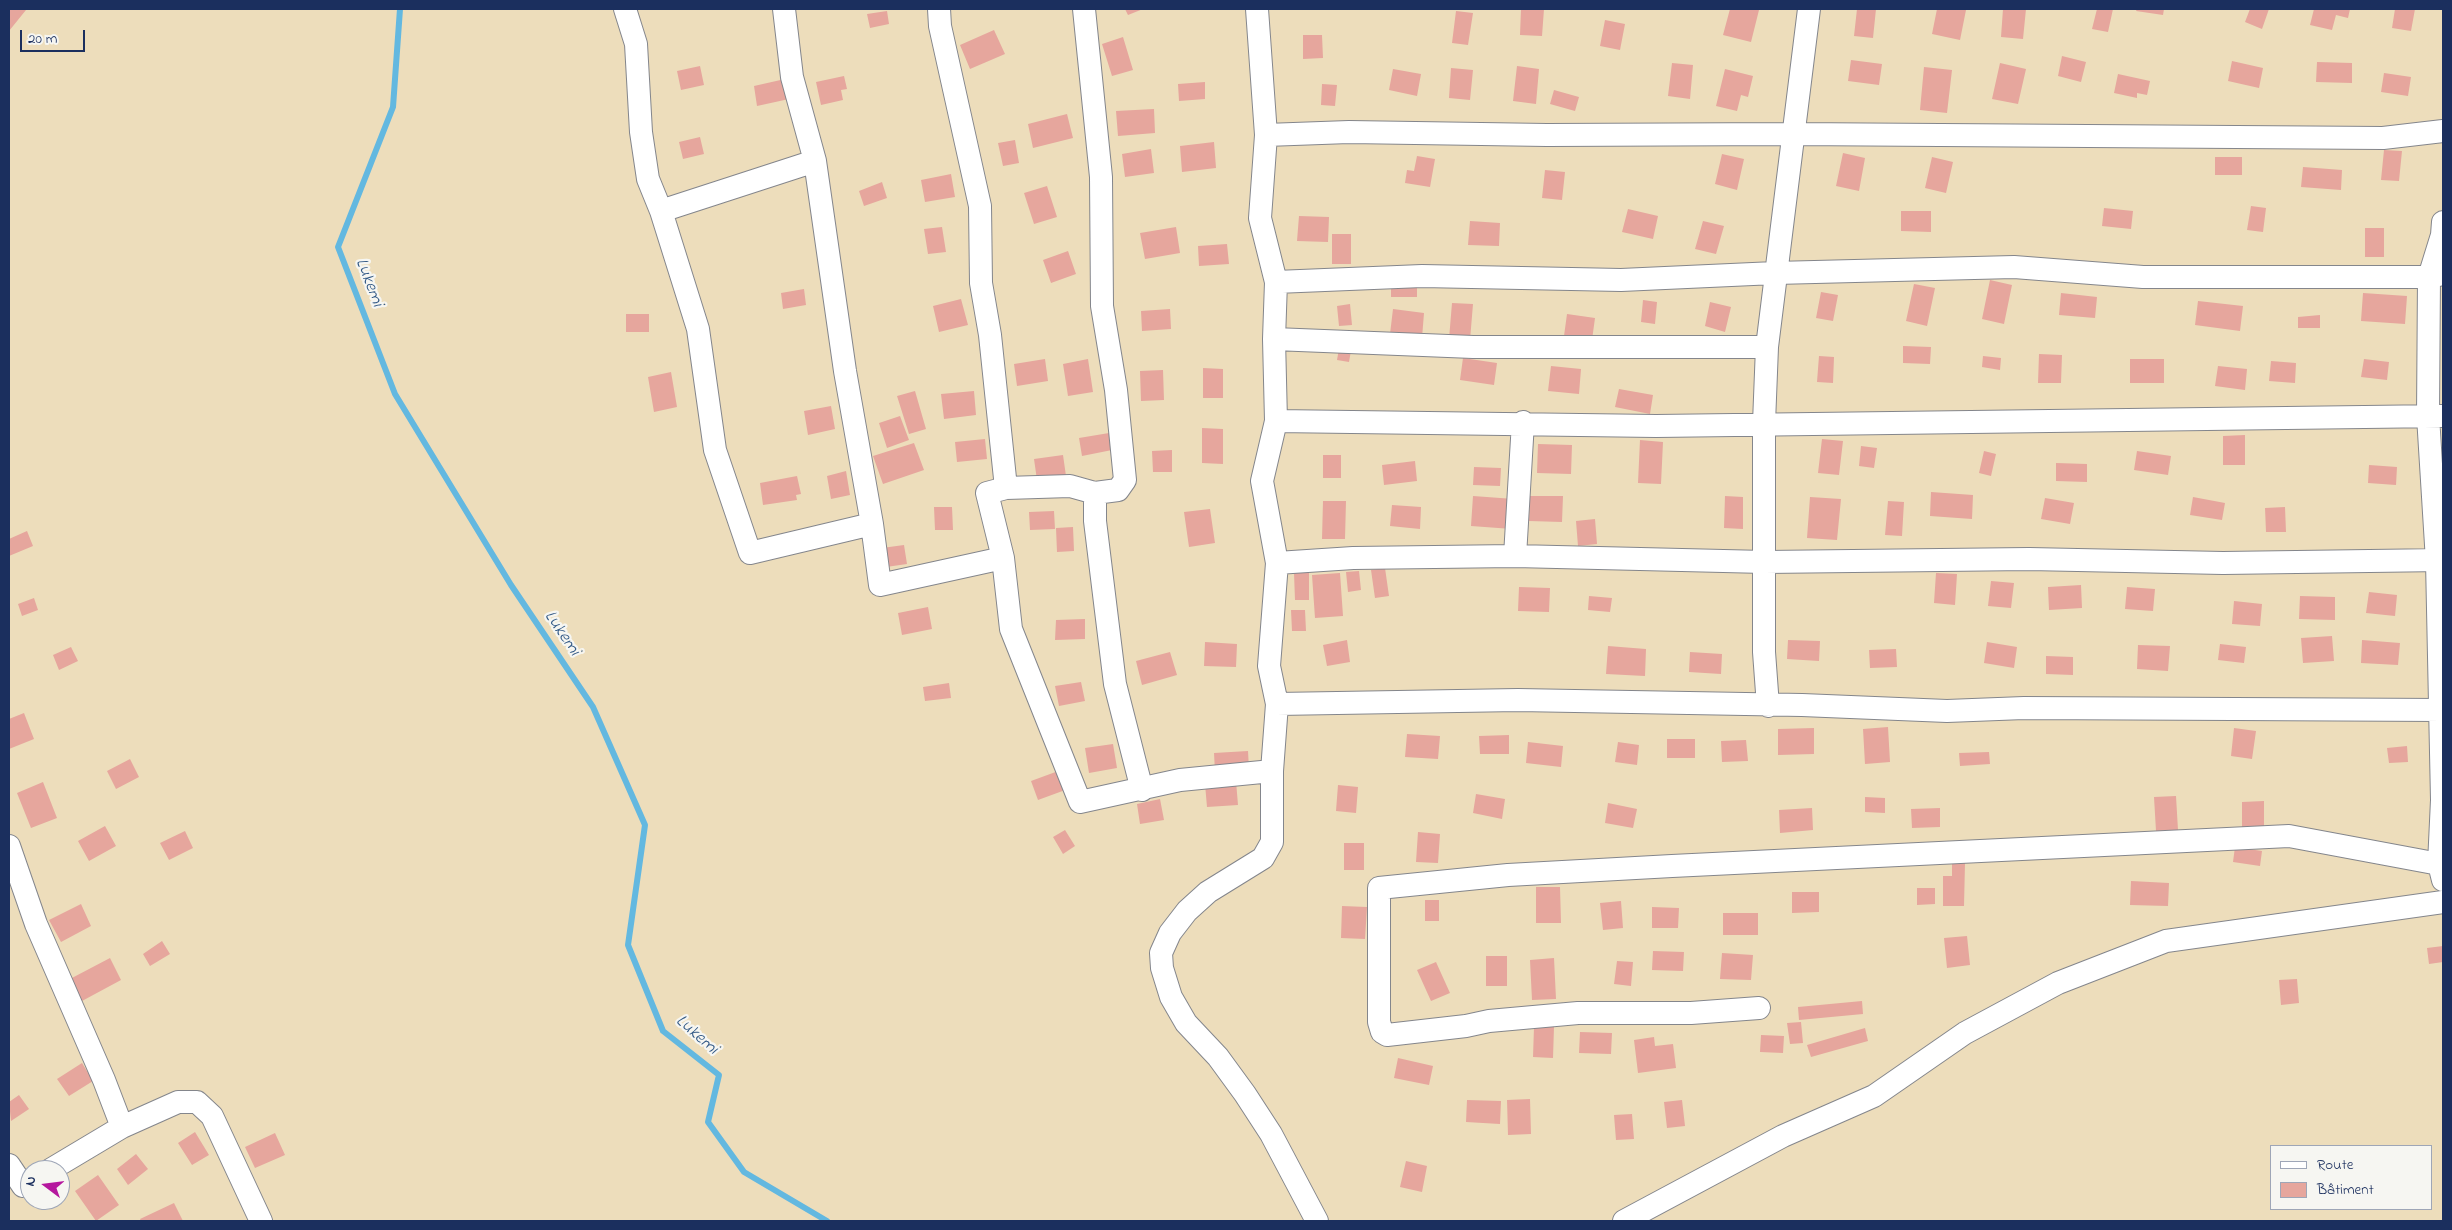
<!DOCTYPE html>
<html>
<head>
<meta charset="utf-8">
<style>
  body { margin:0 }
  #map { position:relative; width:2452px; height:1230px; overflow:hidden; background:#edddbb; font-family:"Indie Flower",sans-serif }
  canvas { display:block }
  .frame { position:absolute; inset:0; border:10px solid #1b2f5e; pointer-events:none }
  .legend { position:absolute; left:2270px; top:1145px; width:162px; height:65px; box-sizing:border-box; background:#f6f6f2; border:1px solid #9ea6b7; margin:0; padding:6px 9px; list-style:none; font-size:15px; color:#1b2f5e }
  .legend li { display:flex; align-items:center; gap:10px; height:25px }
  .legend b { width:25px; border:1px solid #9ea6b7 }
  .north { position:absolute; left:20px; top:1160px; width:50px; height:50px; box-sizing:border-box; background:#f6f6f2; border:1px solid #9ea6b7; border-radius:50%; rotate:285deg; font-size:14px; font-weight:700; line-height:20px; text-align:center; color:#1b2f5e }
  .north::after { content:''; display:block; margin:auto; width:18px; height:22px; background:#b5179e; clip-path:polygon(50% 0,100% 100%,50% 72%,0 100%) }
  .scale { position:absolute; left:20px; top:30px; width:65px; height:22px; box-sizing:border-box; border:2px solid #1b2f5e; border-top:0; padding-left:6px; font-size:15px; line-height:18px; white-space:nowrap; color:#1b2f5e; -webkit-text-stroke:4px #f6f6f2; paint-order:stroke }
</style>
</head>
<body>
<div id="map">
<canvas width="2452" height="1230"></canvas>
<div class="frame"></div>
<ul class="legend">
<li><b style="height:6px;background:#fff"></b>Route</li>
<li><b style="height:14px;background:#e6a69d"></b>Bâtiment</li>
</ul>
<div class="north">N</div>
<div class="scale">20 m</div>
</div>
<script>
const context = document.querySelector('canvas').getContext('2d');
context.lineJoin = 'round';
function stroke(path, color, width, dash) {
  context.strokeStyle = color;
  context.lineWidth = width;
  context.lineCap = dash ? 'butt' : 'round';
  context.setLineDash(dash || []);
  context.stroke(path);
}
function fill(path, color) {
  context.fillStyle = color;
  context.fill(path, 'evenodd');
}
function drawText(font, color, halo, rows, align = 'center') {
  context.font = font + ' "Indie Flower",sans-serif';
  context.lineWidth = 4.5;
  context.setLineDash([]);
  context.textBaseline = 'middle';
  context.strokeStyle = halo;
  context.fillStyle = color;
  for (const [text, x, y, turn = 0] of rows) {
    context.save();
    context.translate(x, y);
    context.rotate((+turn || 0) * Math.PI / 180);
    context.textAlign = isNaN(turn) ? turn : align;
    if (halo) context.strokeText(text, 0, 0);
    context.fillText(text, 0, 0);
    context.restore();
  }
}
stroke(new Path2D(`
  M400 9 393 107 338 247 395 394 511 585 593 707 645 825 628 945 663 1031 719 1075 708 1122 744 1172 827 1221`), '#63b8e0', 6);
fill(new Path2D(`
  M9 9 26 10 9 31Z
  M1125 9H1143L1128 15Z
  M1521 9H1544L1542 36 1520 35Z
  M1730 9 1759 10 1751 42 1723 35Z
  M1857 9H1876L1873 38 1854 36Z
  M1937 9 1966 10 1960 40 1932 34Z
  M2003 9H2026L2023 39 2001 37Z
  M2097 9H2113L2108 32 2092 29Z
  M2137 9H2164L2163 15 2136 11Z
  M2250 9H2269L2262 29 2245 22Z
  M2314 9H2350L2348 18 2336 15 2332 30 2310 25Z
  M2395 9H2415L2411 31 2392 28Z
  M887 11 889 24 870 28 867 14Z
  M1456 11 1473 13 1468 45 1452 43Z
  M1605 20 1625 24 1620 50 1600 46Z
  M994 30 1005 54 970 69 960 45Z
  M1303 35H1322L1323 58 1303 59Z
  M1123 37 1133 70 1112 76 1102 44Z
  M2062 56 2086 62 2081 82 2058 76Z
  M1851 60 1882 64 1879 85 1848 81Z
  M2232 61 2263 68 2259 88 2228 81Z
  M2317 62 2352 63V83L2316 82Z
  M1672 63 1693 65 1690 99 1668 96Z
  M2000 63 2026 69 2018 104 1992 99Z
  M700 66 704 85 681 90 677 71Z
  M1517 66 1539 69 1536 104 1513 101Z
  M1924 67 1952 70 1947 113 1920 110Z
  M1451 68 1473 70 1470 100 1449 98Z
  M1393 69 1421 74 1417 96 1389 90Z
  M1725 69 1753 76 1748 97 1741 95 1737 111 1716 106Z
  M2384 73 2411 77 2408 96 2381 92Z
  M2118 74 2150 81 2147 95 2137 93V98L2114 93Z
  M844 76 847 89 841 90 843 100 821 105 816 82Z
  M785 79 789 99 757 106 754 86Z
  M1205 82V99L1179 101 1178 84Z
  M1322 84 1337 85 1335 106 1321 105Z
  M1554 90 1579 97 1575 111 1550 104Z
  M1154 109 1155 133 1118 136 1116 111Z
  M1067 114 1073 138 1033 148 1028 124Z
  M700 137 704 154 683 159 679 142Z
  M1015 140 1019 163 1003 166 998 143Z
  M1214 142 1216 168 1182 172 1180 146Z
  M1151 149 1154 173 1125 177 1122 154Z
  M2384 150 2402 151 2399 181 2381 180Z
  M1843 153 1865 158 1859 191 1836 186Z
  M1722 154 1744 159 1737 190 1715 184Z
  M1417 156 1435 159 1430 187 1405 183 1407 170 1414 171Z
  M1932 157 1953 162 1946 193 1925 188Z
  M2215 157H2242V175H2215Z
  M2303 167 2342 170 2341 190 2301 187Z
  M1545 170 1565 172 1562 200 1542 198Z
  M951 174 955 197 925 202 921 180Z
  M882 182 887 198 864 206 859 191Z
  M1047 186 1057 217 1034 224 1024 193Z
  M2251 206 2266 208 2263 232 2247 230Z
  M2104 208 2133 211 2131 229 2102 226Z
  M1628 209 1658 216 1653 239 1622 232Z
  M1901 211H1931V232L1901 231Z
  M1299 216 1329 217 1328 242 1297 241Z
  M1470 221 1500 223 1499 246 1468 245Z
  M1703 221 1724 226 1716 254 1695 249Z
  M942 227 946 252 928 254 924 229Z
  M1176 227 1180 253 1145 259 1140 233Z
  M2365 228H2384V257H2365Z
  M1332 234H1351V264H1332Z
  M1227 244 1229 264 1199 266 1198 246Z
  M1068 251 1076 274 1051 283 1043 260Z
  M1990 280 2012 285 2004 324 1982 319Z
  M1391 283 1417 284V297H1391Z
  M1914 284 1935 288 1927 326 1906 321Z
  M804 289 806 305 783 309 781 293Z
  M1821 292 1838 295 1833 321 1816 318Z
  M2061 293 2097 297 2095 318 2059 315Z
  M2363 293 2407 296 2405 324 2361 321Z
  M961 299 968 325 939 332 933 306Z
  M1643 300 1657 302 1655 324 1641 322Z
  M2198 301 2243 306 2240 331 2195 325Z
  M1710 302 1731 307 1725 332 1705 326Z
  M1452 303 1473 304 1470 340 1449 339Z
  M1350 304 1352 325 1339 326 1337 306Z
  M1170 309 1171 329 1142 331 1141 311Z
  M1393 309 1424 313 1422 338 1390 334Z
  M626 314H649V332H626Z
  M1567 314 1595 318 1592 340 1564 336Z
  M2320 315V328H2298V317Z
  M1340 343 1352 345 1349 362 1337 360Z
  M1903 346 1931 347 1930 364 1903 363Z
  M2039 354 2062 355 2061 383H2038Z
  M1819 356 1834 357 1833 383 1817 382Z
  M1983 356 2001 358 2000 370 1982 367Z
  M1463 358 1497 363 1494 385 1460 380Z
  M1045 359 1048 381 1017 386 1014 364Z
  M1088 359 1093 392 1068 396 1063 364Z
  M2130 359H2164V383H2130Z
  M2364 359 2389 362 2387 380 2361 377Z
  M2271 361 2296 363 2295 383 2269 381Z
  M1551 366 1581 369 1579 394 1548 391Z
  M2218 366 2247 369 2245 390 2215 386Z
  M1203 368 1223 369V398H1203Z
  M1163 370 1164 400 1141 401 1140 371Z
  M671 372 677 407 654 412 648 377Z
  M1619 389 1653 395 1650 414 1615 407Z
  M915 391 926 429 909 434 897 396Z
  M974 391 976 415 944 419 941 394Z
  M831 406 835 429 808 435 804 411Z
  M900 416 909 440 887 448 879 423Z
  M1202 428 1223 429V464L1202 463Z
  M1109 433 1112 450 1082 456 1079 438Z
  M2245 435V465H2223V436Z
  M985 439 987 459 957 462 955 442Z
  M1822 439 1843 441 1839 475 1818 473Z
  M1640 440 1663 442 1661 484 1638 483Z
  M914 443 924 470 883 484 873 456Z
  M1538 444 1572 445 1571 474 1537 473Z
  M1861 446 1877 448 1874 468 1859 466Z
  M1172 450V472H1153L1152 451Z
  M1984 451 1996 454 1991 476 1979 473Z
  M2137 451 2171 456 2168 475 2134 470Z
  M1063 455 1066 476 1037 480 1034 459Z
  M1323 455H1341V478H1323Z
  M1415 461 1417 481 1384 485 1382 465Z
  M2056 463 2087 464V482L2056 481Z
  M2369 465 2397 467 2396 485 2368 483Z
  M1474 467 1501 468 1500 486 1473 485Z
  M846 471 850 495 831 499 827 476Z
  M797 476 801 494 796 495 797 500 763 505 760 483Z
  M1931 492 1973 495 1972 519 1930 516Z
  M1473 496 1514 499 1512 529 1471 526Z
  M1530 496H1563L1562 522 1529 521Z
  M1725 496 1743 497V529L1724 528Z
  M1810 497 1841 499 1837 540 1807 538Z
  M2193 497 2225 503 2222 520 2190 515Z
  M2045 498 2074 503 2070 524 2041 519Z
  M1323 501H1346L1345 539H1322Z
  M1888 501 1904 502 1902 536 1885 535Z
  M1392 505 1421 507 1420 529 1390 526Z
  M934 507H952L953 530H935Z
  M2285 507 2286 532H2266L2265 508Z
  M1210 509 1215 543 1189 547 1184 512Z
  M1054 511 1055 529 1030 530 1029 512Z
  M1595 519 1597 544 1578 546 1576 521Z
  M1073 527 1074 551 1057 552 1056 528Z
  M27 531 33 546 9 556V539Z
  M904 545 907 564 886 567 882 548Z
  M1385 568 1389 596 1375 598 1371 570Z
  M1359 571 1361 590 1348 592 1346 572Z
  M1294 573H1309V600H1295Z
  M1340 573 1343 616 1315 618 1312 575Z
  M1936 573 1957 574 1955 605 1934 603Z
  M1991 581 2014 583 2011 608 1988 606Z
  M2081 585 2082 608 2049 610 2048 587Z
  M1519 587 1550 588 1549 612 1518 611Z
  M2127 587 2155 589 2153 611 2125 609Z
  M2369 592 2397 595 2395 616 2366 613Z
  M1589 596 1612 598 1610 612 1588 610Z
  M2300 596 2335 597V620L2299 619Z
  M34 598 38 610 22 616 18 604Z
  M2234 601 2262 604 2260 626 2232 624Z
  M928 607 932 629 902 635 898 613Z
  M1291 610H1305L1306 631H1292Z
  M1085 619V639L1055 640 1056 620Z
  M2332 636 2334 661 2303 663 2301 638Z
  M1347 640 1350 662 1327 666 1323 645Z
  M1788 640 1820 641 1819 661 1787 659Z
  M2362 640 2400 643 2398 665 2361 663Z
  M1205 642 1237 644 1236 667 1204 666Z
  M1987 642 2017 647 2014 668 1984 663Z
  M2220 644 2246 647 2244 663 2218 660Z
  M2138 645 2170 646 2168 671 2137 669Z
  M1608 646 1646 649 1645 676 1606 674Z
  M71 647 78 661 59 670 53 655Z
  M1896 649 1897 667 1870 668 1869 650Z
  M1170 652 1177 675 1142 685 1136 661Z
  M1690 652 1722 654 1721 674 1689 672Z
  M2046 656 2073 657V675L2046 674Z
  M1081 682 1085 701 1059 706 1055 686Z
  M949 683 951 698 925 701 923 687Z
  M24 713 34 739 9 749V719Z
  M1888 727 1890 762 1865 764 1863 729Z
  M1814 728V754L1778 755V729Z
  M2234 728 2256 731 2252 759 2231 756Z
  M1407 734 1440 736 1438 759 1405 757Z
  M1509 735V754H1480L1479 736Z
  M1667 739H1695V758H1667Z
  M1746 740 1748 761 1722 762 1721 741Z
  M1528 742 1563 746 1561 767 1526 763Z
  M1618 742 1639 745 1637 765 1615 762Z
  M1113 744 1117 768 1089 773 1085 748Z
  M2407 746 2408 762 2389 763 2387 748Z
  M1248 751 1249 769 1215 772 1214 753Z
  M1989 752 1990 764 1960 766 1959 753Z
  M130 759 139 777 116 789 107 771Z
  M1061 770 1068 789 1038 800 1031 781Z
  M1236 781 1238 805 1207 807 1205 784Z
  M43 782 57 818 31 828 17 793Z
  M1338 785 1358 787 1356 813 1336 811Z
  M1476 794 1505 799 1502 819 1473 813Z
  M2176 796 2178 830 2156 831 2154 797Z
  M1865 797 1885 798V813L1865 812Z
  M1160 799 1164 820 1140 824 1137 804Z
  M2264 801V832H2242V802Z
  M1608 803 1637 809 1633 828 1605 823Z
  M1812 808 1813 830 1780 833 1779 810Z
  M1940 808V827L1912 828 1911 809Z
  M105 826 116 846 89 861 78 841Z
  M1065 830 1075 846 1063 854 1053 837Z
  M185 831 193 848 169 860 160 843Z
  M1418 832 1440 834 1438 863 1416 862Z
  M1344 843H1364V870H1344Z
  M2235 847 2262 851 2260 866 2233 862Z
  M1965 863 1964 906H1943V876H1952V864Z
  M2131 881 2169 883 2168 906 2130 905Z
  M1536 887H1560L1561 923H1536Z
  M1917 888H1935V904L1917 905Z
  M1792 892H1819V912L1792 913Z
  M1425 900H1439V921H1425Z
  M1621 901 1623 928 1603 930 1600 903Z
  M81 904 91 926 61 942 49 920Z
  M1342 906 1367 907 1365 939 1341 938Z
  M1652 907 1679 908 1678 928H1652Z
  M1723 913H1758V935H1723Z
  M1967 936 1970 965 1947 968 1944 938Z
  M162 941 170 954 150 966 143 954Z
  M2443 946V962L2429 964 2427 948Z
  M1653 951 1684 952 1683 971 1652 970Z
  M1722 953 1753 955 1751 980 1720 979Z
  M1486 956H1507V986H1486Z
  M110 958 121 980 82 1001 70 979Z
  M1554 958 1556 999 1532 1000 1530 960Z
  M1617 961 1633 962 1631 986 1614 984Z
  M1436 962 1450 993 1431 1001 1417 970Z
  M2297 979 2299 1003 2281 1005 2279 980Z
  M1862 1001 1863 1014 1799 1020 1798 1007Z
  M1801 1022 1803 1043 1790 1044 1787 1023Z
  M1534 1027H1554L1553 1058 1533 1057Z
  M1865 1028 1868 1041 1811 1057 1807 1045Z
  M1580 1032 1612 1033 1611 1054 1579 1053Z
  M1761 1035 1784 1036 1783 1053 1760 1052Z
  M1654 1037 1655 1046 1673 1044 1676 1068 1638 1073 1634 1040Z
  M1398 1058 1433 1066 1429 1085 1394 1078Z
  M82 1063 93 1081 69 1096 57 1079Z
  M19 1095 29 1109 11 1121 9 1102Z
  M1530 1099 1531 1134 1508 1135 1507 1100Z
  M1467 1100 1501 1101 1500 1124 1466 1122Z
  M1682 1100 1685 1126 1667 1128 1664 1102Z
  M1632 1114 1634 1139 1616 1140 1614 1115Z
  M195 1132 209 1155 192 1165 178 1143Z
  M275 1133 285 1155 255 1168 245 1147Z
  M136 1154 148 1169 128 1185 117 1169Z
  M1406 1161 1427 1166 1422 1192 1400 1187Z
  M98 1175 119 1205 96 1221 75 1191Z
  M174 1203 183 1221H141L140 1219Z`), '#e6a69d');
const minor = new Path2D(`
  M625 9 636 44 641 132 648 179 661 211 698 329 715 450 750 553 872 524
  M784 9 792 77 815 161 845 371 872 524 880 585 1003 558
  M939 9 940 26 980 206 981 283 990 335 1006 488
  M1084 9 1101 177 1102 306 1116 390 1125 480 1118 490 1095 493 1070 486 1006 488 987 493 1003 558 1011 629 1080 802 1180 780 1272 771
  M1257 9 1266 135 1260 218 1276 282 1274 339 1276 421 1262 481 1277 563 1269 666 1277 704 1272 771V842L1263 858 1208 892 1187 911 1170 933 1161 953 1162 968 1171 997 1186 1023 1218 1057 1245 1094 1271 1134 1317 1221
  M1266 135 1349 132 1547 135 1793 134 2383 138 2443 131
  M661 211 815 161
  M2443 222 2442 235 2429 277 2428 416 2437 561 2442 800 2439 864 2443 880
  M1276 282 1422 276 1621 280 1775 273 2014 267 2143 277H2429L2443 274
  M1274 339 1473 347H1767
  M1276 421 1656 426 2443 416
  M1095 493V521L1115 684 1142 790
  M1515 556 1523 422
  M1277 563 1353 558 1515 556 1765 562 2029 559 2223 563 2443 560
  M1277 704 1518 700 1802 705 1947 711 2024 708 2443 710
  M1768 706 1764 652V423L1767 347 1809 9
  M9 846 36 924 104 1080 122 1127
  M1759 1008 1691 1013H1578L1489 1021 1466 1026 1387 1035 1382 1032 1379 1022V888L1508 875 1672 866 2289 836 2439 864
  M9 1165 23 1186
  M50 1170 122 1127 178 1102H197L212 1116 261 1221
  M1624 1221 1783 1136 1874 1096 1965 1033 2058 983 2166 941 2443 902`);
stroke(minor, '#84868c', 24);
stroke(minor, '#fff', 22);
drawText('italic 18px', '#315885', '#f6f6f2', [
  ["Lukemi",368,283,69],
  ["Lukemi",561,634,56],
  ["Lukemi",696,1036,41]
]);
</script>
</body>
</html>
